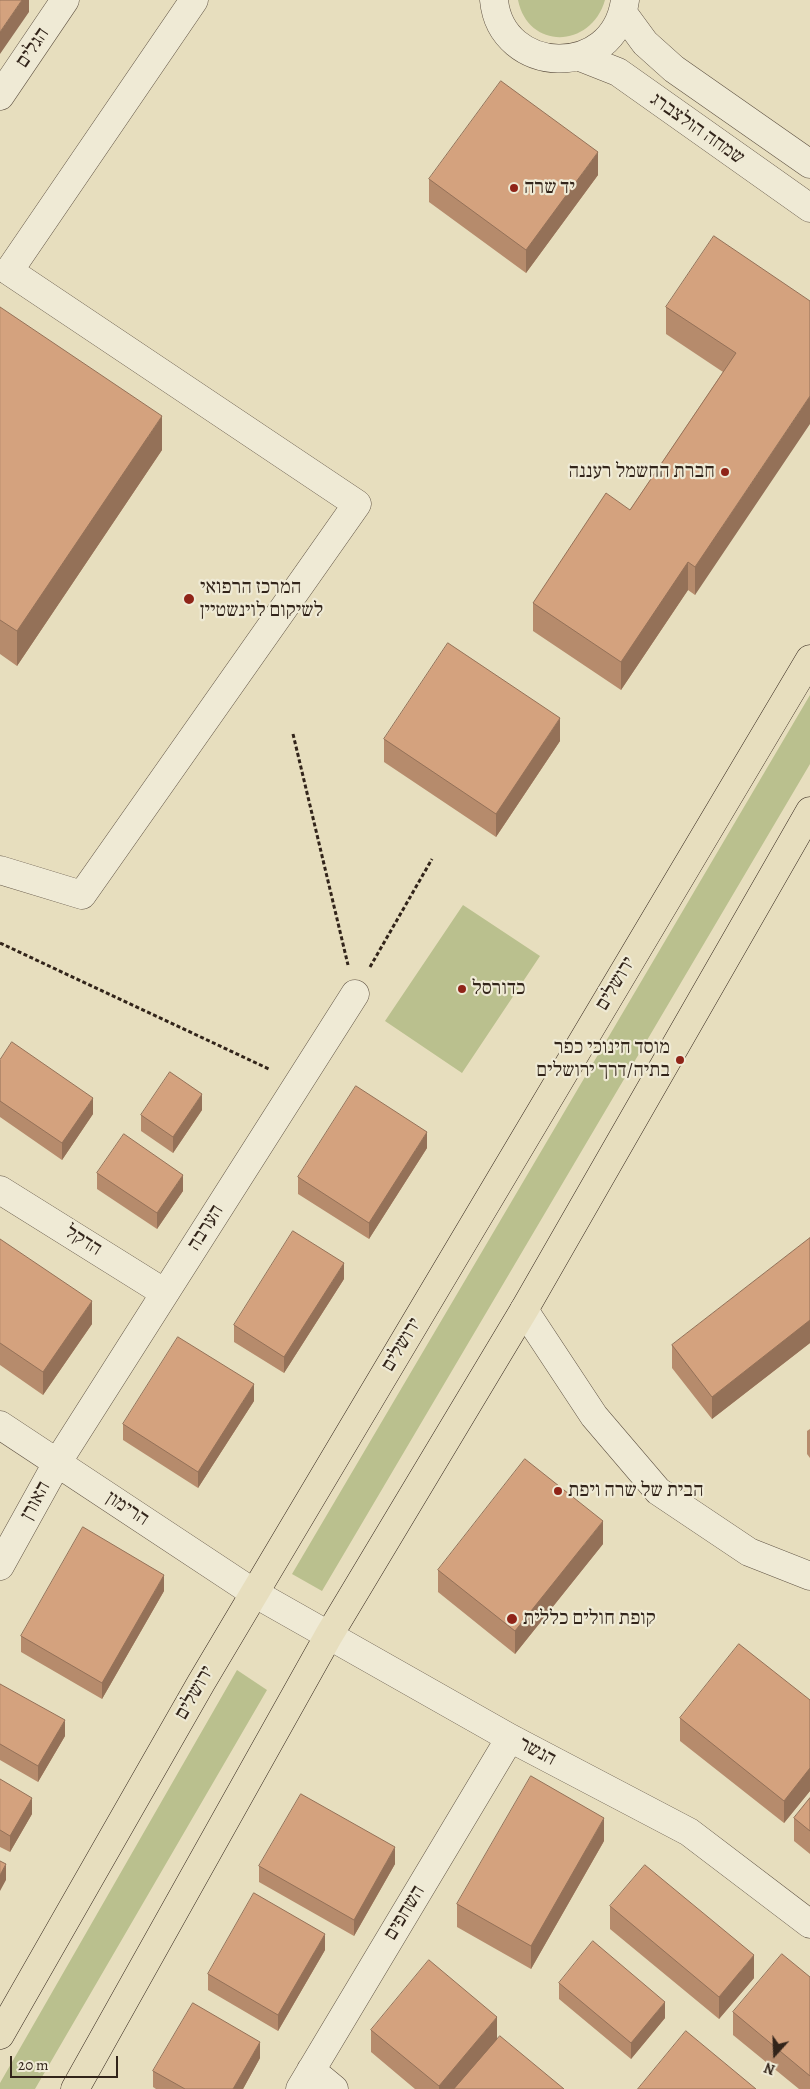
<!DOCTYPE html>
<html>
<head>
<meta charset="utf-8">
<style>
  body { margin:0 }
  #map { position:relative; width:810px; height:2089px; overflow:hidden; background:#e7debe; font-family:Alegreya,serif }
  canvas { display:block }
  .north { position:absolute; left:750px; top:2029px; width:50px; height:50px; -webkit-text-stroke:4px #efead5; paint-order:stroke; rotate:200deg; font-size:14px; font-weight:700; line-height:20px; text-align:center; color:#32241a }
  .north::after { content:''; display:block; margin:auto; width:18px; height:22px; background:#32241a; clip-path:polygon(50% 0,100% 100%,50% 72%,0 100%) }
  .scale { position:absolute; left:10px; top:2056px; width:108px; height:22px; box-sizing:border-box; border:2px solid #32241a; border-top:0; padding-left:6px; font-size:15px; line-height:18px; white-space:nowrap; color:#32241a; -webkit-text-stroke:4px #efead5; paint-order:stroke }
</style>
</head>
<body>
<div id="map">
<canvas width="810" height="2089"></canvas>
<div class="north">N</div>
<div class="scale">20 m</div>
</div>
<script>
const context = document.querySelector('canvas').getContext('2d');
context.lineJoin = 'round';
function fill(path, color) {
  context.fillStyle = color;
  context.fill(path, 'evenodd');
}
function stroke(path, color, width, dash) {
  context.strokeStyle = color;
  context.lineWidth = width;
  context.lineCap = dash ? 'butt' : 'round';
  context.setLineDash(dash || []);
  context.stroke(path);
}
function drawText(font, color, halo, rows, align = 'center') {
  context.font = font + ' Alegreya,"Frank Ruhl Libre",serif';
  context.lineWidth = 4.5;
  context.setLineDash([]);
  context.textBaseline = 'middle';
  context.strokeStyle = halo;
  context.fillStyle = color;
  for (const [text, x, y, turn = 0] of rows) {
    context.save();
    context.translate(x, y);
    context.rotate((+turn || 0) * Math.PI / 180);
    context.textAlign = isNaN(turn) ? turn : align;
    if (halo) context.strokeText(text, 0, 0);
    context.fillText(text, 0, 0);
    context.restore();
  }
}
fill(new Path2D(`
  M518 0H605C591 49 528 50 518 0Z
  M810 695V764L322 1591 292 1574Z
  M463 905 540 956 462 1073 385 1021Z
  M237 1670 267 1690 35 2089H0V2083Z`), '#bac08e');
const minor = new Path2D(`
  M494 0C501 75 614 81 625 0
  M623 13 645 43 674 69 810 164
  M580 57 618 72 810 208
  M0 96 65 0
  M0 870 82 895 357 504 9 271 194 0
  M0 1190 165 1293
  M524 1310 594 1416 658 1491 749 1552 810 1576
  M0 1425 254 1593 510 1738 689 1832 810 1924
  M0 1566 57 1463 355 994
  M311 2070 334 2089
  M300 2089 510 1738`);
const major = new Path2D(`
  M0 2035 201 1683 810 659
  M75 2089 329 1635 524 1310 810 811`);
stroke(minor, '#5f5243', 29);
stroke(major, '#32241a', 29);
stroke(new Path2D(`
  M293 734 348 965
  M0 943 269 1069
  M370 967 432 859`), '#32241a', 3, [4, 2.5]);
stroke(minor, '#efead5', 28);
stroke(major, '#e7debe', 28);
fill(new Path2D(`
  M598 175 526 273 429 202V179Z
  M810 301 695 595 688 590 621 690 533 631V603L630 510 723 372 666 334V307Z
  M0 307 162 450 17 666 0 654Z
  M384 739 560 741 496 837 384 762Z
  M0 1060 93 1114 62 1160 0 1117Z
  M202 1110 173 1153 141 1131V1115Z
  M427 1148 369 1239 298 1194V1177Z
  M97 1173 183 1191 157 1229 97 1189Z
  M810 1238V1343L712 1419 672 1368V1345Z
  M0 1239 92 1324 43 1395 0 1365Z
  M344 1279 284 1373 234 1342V1325Z
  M254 1401 198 1488 123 1440V1424Z
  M810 1429V1458L807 1454V1431Z
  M603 1544 515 1654 438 1592V1570Z
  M164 1591 102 1699 21 1652V1636Z
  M0 1684 65 1736 38 1782 0 1760Z
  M810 1700V1791L784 1823 680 1741V1718Z
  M0 1779 32 1814 10 1852 0 1847Z
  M810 1798V1854L794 1841V1818Z
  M604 1841 531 1969 457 1927V1904Z
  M395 1864 354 1936 259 1882V1866Z
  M610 1906 754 1978 719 2019 610 1929Z
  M325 1950 278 2031 208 1990V1974Z
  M810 1977V2089H799L733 2035V2012Z
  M559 1983 665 2018 631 2059 559 1999Z
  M371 2030 497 2039 564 2089H415L371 2052Z
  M260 2058 243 2089H156L153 2087V2071Z`), '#b68b6c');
fill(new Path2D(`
  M22 0H29V12L0 54V32Z
  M598 152V175L526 273V250Z
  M810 396V424L695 595V567Z
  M162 416V450L17 666V631Z
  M688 562V590L621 690V662Z
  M560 718V741L496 837V814Z
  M202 1094V1110L173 1153V1137Z
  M93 1098V1114L62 1160V1143Z
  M427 1132V1148L369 1239V1223Z
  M183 1175V1191L157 1229V1213Z
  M344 1263V1279L284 1373V1357Z
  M92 1301V1324L43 1395V1372Z
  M810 1320V1343L712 1419V1397Z
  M254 1384V1401L198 1488V1472Z
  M603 1521V1544L515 1654V1631Z
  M164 1575V1591L102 1699V1683Z
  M65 1720V1736L38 1782V1766Z
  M810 1768V1791L784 1823V1801Z
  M32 1798V1814L10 1852V1836Z
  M604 1818V1841L531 1969V1946Z
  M395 1847V1864L354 1936V1920Z
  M6 1864V1880L0 1891V1875Z
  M325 1934V1950L278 2031V2015Z
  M754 1955V1978L719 2019V1997Z
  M665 2002V2018L631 2059V2043Z
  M497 2017V2040L456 2089H439V2086Z
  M260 2042V2058L243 2089H233Z`), '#947158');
const building = new Path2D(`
  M0 0H22L0 32Z
  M501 81 598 152 526 250 429 179Z
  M714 236 810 301V396L695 567 688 562 621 662 533 603 606 493 630 510 736 353 666 307Z
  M0 307 162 416 17 631 0 620Z
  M448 643 560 718 496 814 384 739Z
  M12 1042 93 1098 62 1143 0 1101V1060Z
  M170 1072 202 1094 173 1137 141 1115Z
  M356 1086 427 1132 369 1223 298 1177Z
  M124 1134 183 1175 157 1213 97 1173Z
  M293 1231 344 1263 284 1357 234 1325Z
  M810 1238V1320L712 1397 672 1345Z
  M0 1239 92 1301 43 1372 0 1343Z
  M178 1337 254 1384 198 1472 123 1424Z
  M525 1459 603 1521 515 1631 438 1570Z
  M83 1527 164 1575 102 1683 21 1636Z
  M739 1644 810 1700V1768L784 1801 680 1718Z
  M0 1684 65 1720 38 1766 0 1744Z
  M531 1776 604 1818 531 1946 457 1904Z
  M0 1779 32 1798 10 1836 0 1830Z
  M301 1794 395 1847 354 1920 259 1866Z
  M810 1798V1831L794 1818Z
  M0 1861 6 1864 0 1875Z
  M645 1865 754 1955 719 1997 610 1906Z
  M254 1893 325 1934 278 2015 208 1974Z
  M593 1941 665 2002 631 2043 559 1983Z
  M782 1954 810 1977V2076L733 2012Z
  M429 1960 497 2017 439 2086 371 2030Z
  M193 2003 260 2042 233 2089H185L153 2071Z
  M686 2031 756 2089H638Z
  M500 2036 564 2089H454Z`);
fill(building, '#d4a27e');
stroke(building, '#947158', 1);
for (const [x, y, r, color] of [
  [514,188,5,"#8f2418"],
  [725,472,5,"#8f2418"],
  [189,599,6,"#8f2418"],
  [462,989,5,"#8f2418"],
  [680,1060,5,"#8f2418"],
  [558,1491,5,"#8f2418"],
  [512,1619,6,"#8f2418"]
]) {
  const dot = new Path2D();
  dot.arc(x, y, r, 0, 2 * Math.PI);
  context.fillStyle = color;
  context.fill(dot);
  stroke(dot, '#efead5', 2);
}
drawText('20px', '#32241a', '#efead5', [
  ["הגלים",33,48,-56],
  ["שמחה הולצברג",697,129,35],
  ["ירושלים",616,984,-59],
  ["הערבה",206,1228,-58],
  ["הדקל",83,1241,32],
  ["ירושלים",402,1345,-59],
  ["האורן",36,1501,-61],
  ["הרימון",127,1509,33],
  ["ירושלים",195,1693,-60],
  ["הנשר",537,1752,28],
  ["השחפים",405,1913,-59]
]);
drawText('20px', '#32241a', '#efead5', [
  ["יד שרה",524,188],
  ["חברת החשמל רעננה",715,472,"right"],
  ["המרכז הרפואי",200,588],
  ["לשיקום לוינשטיין",200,611],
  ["כדורסל",472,989],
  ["מוסד חינוכי כפר",670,1048,"right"],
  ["בתיה/דרך ירושלים",670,1071,"right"],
  ["הבית של שרה ויפת",568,1491],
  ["קופת חולים כללית",523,1619]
], 'left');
</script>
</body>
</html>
